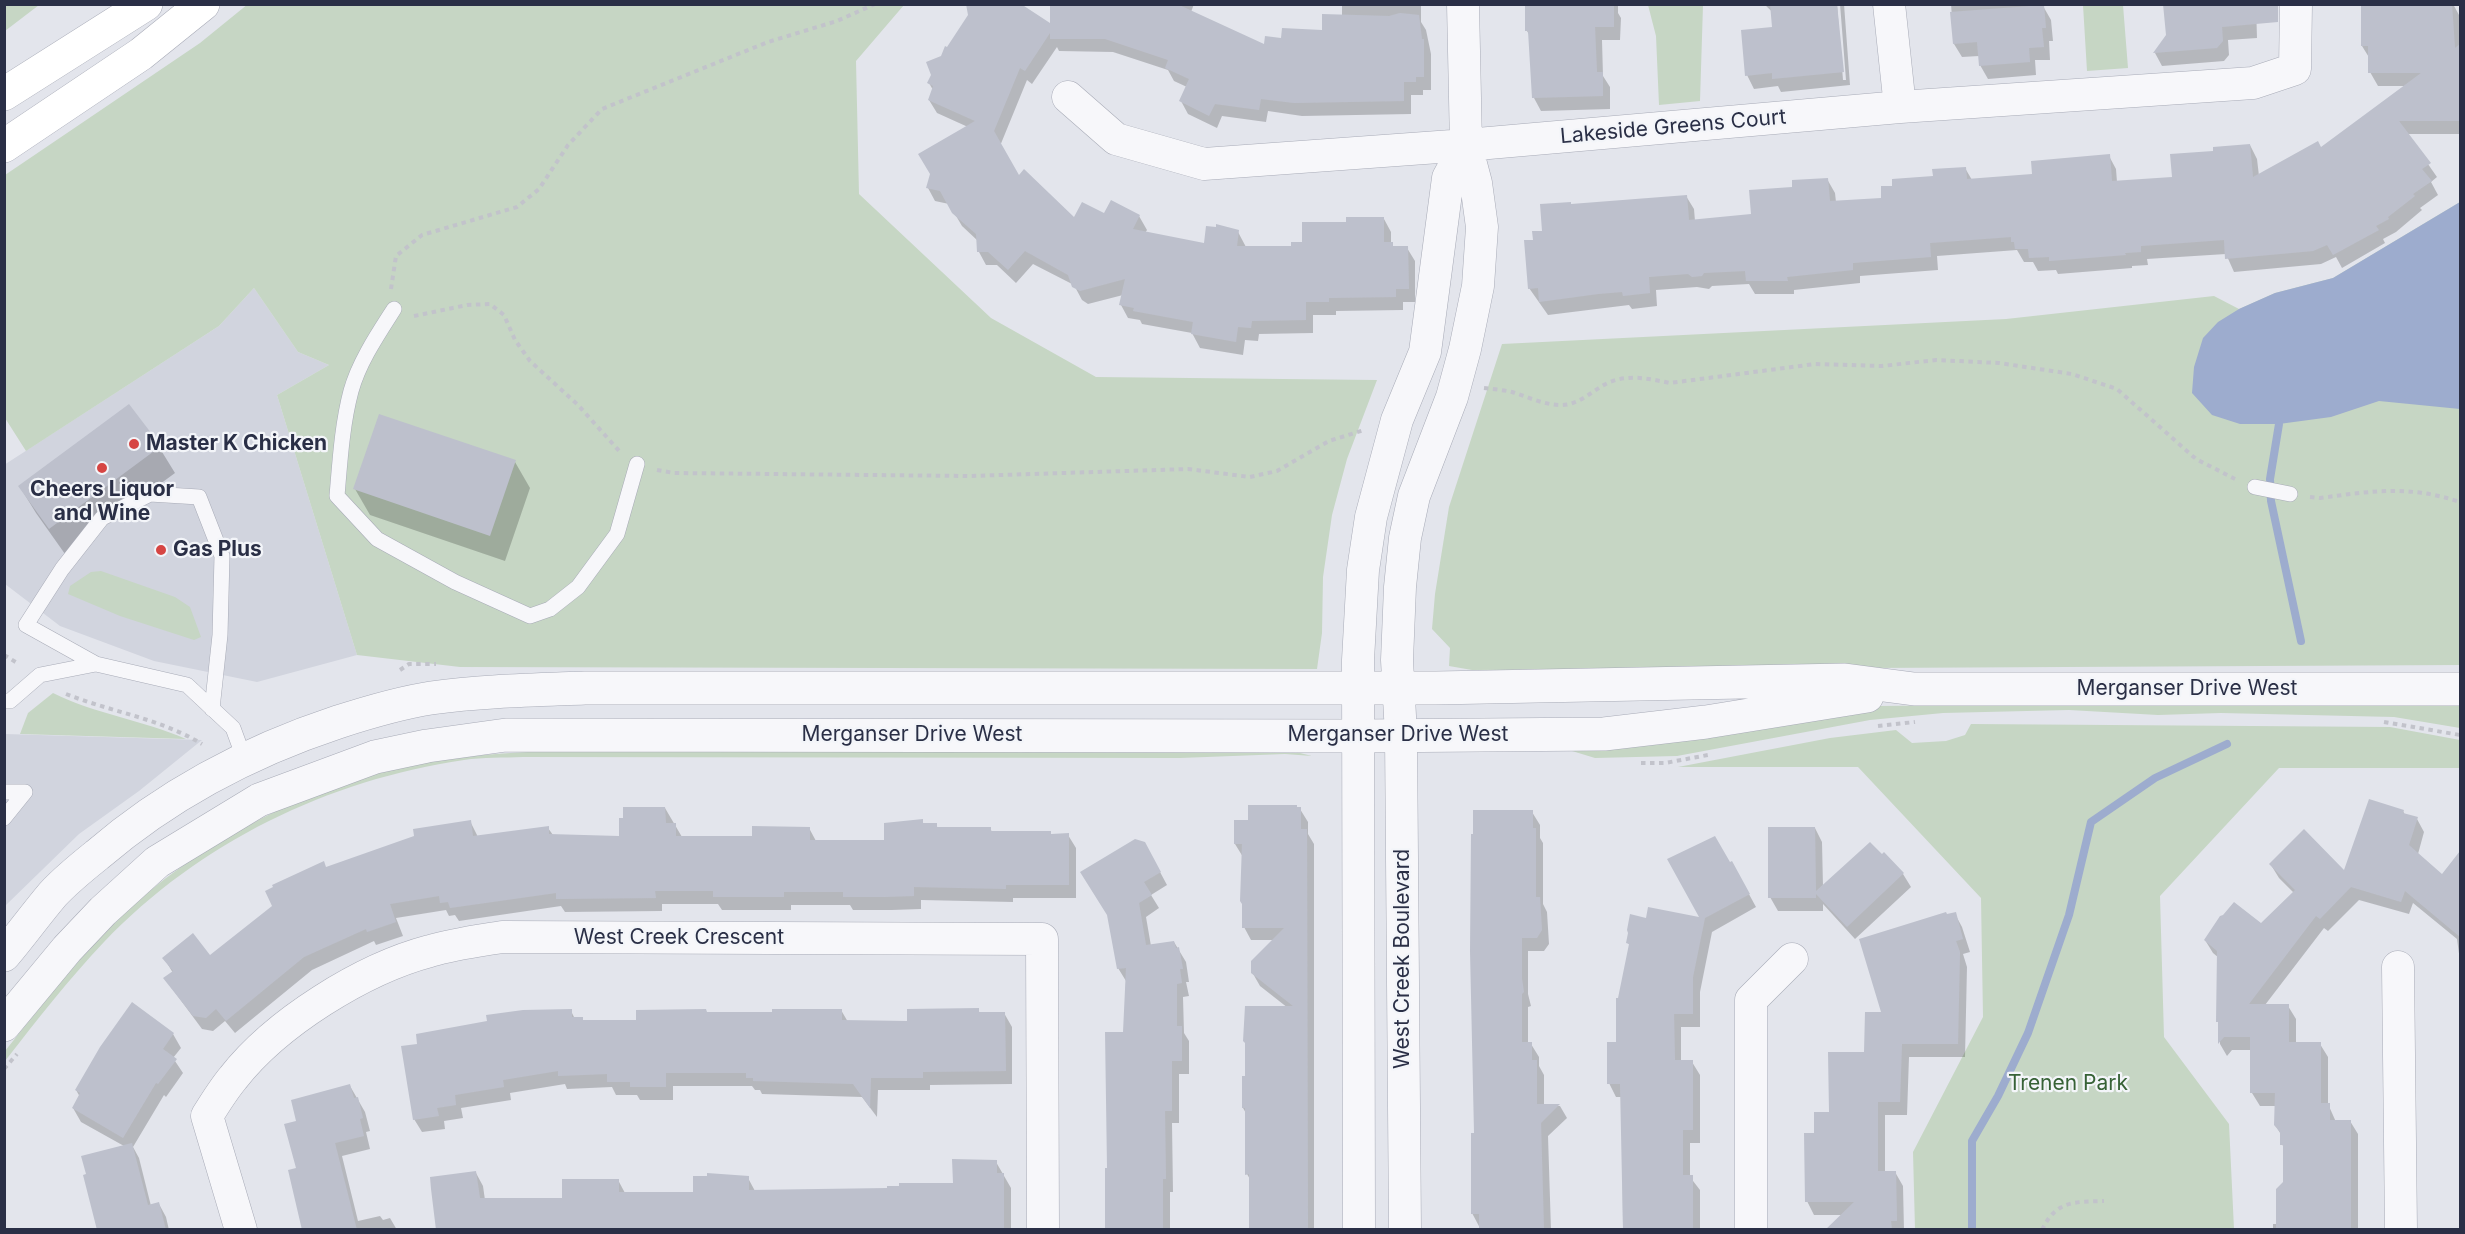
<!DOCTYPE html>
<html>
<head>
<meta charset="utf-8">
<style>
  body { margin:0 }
  #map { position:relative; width:2465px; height:1234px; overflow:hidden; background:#e3e5ec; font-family:Inter,sans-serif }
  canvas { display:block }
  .frame { position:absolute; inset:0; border:6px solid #2a2f46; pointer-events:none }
</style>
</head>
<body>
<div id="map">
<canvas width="2465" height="1234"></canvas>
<div class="frame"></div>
</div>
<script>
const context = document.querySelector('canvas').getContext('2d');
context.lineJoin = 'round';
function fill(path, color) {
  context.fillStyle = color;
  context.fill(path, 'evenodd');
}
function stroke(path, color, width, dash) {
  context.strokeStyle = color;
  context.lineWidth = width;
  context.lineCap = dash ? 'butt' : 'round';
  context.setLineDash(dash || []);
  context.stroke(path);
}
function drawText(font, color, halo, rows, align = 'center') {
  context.font = font + ' Inter,sans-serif';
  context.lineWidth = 4.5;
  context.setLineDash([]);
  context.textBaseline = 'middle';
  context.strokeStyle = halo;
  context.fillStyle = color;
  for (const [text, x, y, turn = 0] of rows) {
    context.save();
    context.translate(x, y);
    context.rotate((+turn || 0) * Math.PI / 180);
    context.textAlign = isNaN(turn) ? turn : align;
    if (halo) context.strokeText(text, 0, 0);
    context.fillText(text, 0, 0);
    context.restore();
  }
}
fill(new Path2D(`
  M254 288 298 352 329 365 277 395 357 655 257 682 154 661 60 626 5 584 4 465 219 326Z
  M5 734 202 740 139 791 79 834 5 906Z`), '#d1d4de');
fill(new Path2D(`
  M5 4H39V5L5 31Z
  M248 4 904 5 856 61 859 194 991 318 1096 377 1377 380 1347 459 1332 515 1323 577 1322 633 1317 669 460 667 357 655 277 395 329 365 298 352 254 288 219 326 26 451 5 418V175L200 43Z
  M1648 5H1703L1700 101 1659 105 1656 36Z
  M2083 5H2123L2128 68 2087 71Z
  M2460 202V665L1472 670 1449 666 1450 648 1432 629 1435 594 1449 507 1502 344 2006 319 2214 296 2239 309 2275 293 2333 278Z
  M101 571 175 597 190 607 201 637 194 640 120 616 68 594 70 586 91 572Z
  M53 693C95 714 143 720 186 739L20 734 28 713Z
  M1982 705 2460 706V728L2394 717 2221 713 2158 715 2069 710 1943 713 1870 720 1677 756 1595 758 1572 751 1653 745 1878 706Z
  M1971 724 2390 727 2460 740V768H2279L2160 896 2164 1037 2229 1124 2234 1229H1915L1913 1152 1983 1017 1981 898 1858 767H1678L1830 738 1896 730 1912 743 1946 741 1965 735Z
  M550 751H1209L1300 753 1312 756 1285 754 1180 758 523 757C504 758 483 757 464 760 328 780 200 842 104 942 69 979 37 1020 5 1061V1051C46 1000 87 946 137 902 208 839 313 785 406 766 454 756 502 753 550 751Z`), '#c6d6c4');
fill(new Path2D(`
  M2460 202V409L2379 401 2331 417 2279 424H2240L2212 415 2192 393 2194 367 2203 338 2218 322 2239 309 2275 293 2333 278Z`), '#9dacce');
fill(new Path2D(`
  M1052 4H1194L1191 12 1265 46 1282 40 1324 32 1342 16V4H1421V22L1426 30 1431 54V90H1423V95H1411V114L1302 116 1268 111 1266 122 1222 116 1217 128 1188 114 1181 101 1187 87 1174 81 1168 70 1113 52 1059 51 1057 47 1032 84 1027 80 1000 146 1018 177 1075 219 1105 215 1139 216 1147 230 1145 233 1205 245 1238 232 1246 247H1292L1348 224 1384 219 1391 232V244L1394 248H1407L1415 261V302H1403V310L1336 311V315H1313V333L1259 334 1258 341 1245 340 1243 355 1200 348 1192 333 1142 324 1140 320 1128 318 1121 305 1123 295 1088 304 1082 300 1074 285 1033 264 1016 283 997 265H986L979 252 978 241 962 226 949 204 935 201 928 188 968 127 937 113 929 100 933 90 929 83 1052 25Z
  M1527 4H1618V13L1621 18 1620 40H1602L1603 76 1610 87V109L1541 111 1534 98 1530 36 1527 31Z
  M1764 4H1837L1843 80H1846L1840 4H1844L1850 85 1781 92 1778 86 1754 89 1747 75 1788 27Z
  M1951 4 2043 6 2051 20 2053 41H2049L2050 60H2035L2036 75 1988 79 1980 65 1979 56 1962 57 1954 44Z
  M2256 4 2257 38 2228 40 2229 55 2224 61 2162 66 2155 53 2167 35Z
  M2383 4H2453L2459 15 2460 134H2407L2437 177 2431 182 2438 195 2420 208 2422 210 2396 232 2383 239 2385 243 2342 268 2336 257 2321 264 2234 272 2226 254 2147 259 2148 265 2132 266V268L2058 274 2056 270 2038 271 2033 262H2024L2017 250 1937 256 1938 270 1860 276V283L1794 290V294H1755L1749 284 1712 286 1709 289 1697 287 1656 290 1657 306 1632 309 1629 305 1548 315 1529 288 1535 241 1571 205 1686 196 1694 209 1695 221 1752 215 1794 188 1827 179 1835 193 1836 202 1883 199 1893 187 1965 168 1972 180 2034 176 2109 156 2116 169 2117 182 2174 179 2215 153 2250 145 2257 159 2259 176 2321 150 2407 86H2378L2370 72V59L2362 46Z
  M159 447 175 473 65 554 36 513 20 487Z
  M515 462 530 488 505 561 370 515 355 489Z
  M665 808 682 837H754L809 828 816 841H885L922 820 924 825H936L938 828H990L992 832 1068 835 1076 848V898H1013V902L921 900V909L892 910H853L850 905H791V910H722L718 904H662V911L565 912 561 906 459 921 455 915 449 916 446 910 396 918 403 936 376 945 374 941 312 970 235 1033 225 1021 213 1031 202 1029 165 979 173 973 164 958 210 957 326 868 470 821 478 837 548 828 553 835 620 838Z
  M1300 809 1308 822V834L1314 844V1230H1250L1251 1181 1247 1174V1115L1243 1108 1247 1078 1288 1008 1260 986 1252 972 1273 940H1251L1244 927 1243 857 1235 844 1249 822Z
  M2403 811 2405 815 2417 819 2424 832 2418 854 2442 877 2460 854V961L2457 939 2413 903 2409 914 2359 900 2328 931 2324 928 2265 1005 2288 1006 2296 1019V1044H2320L2328 1057V1104L2336 1122 2350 1121 2358 1134V1230H2273V1224H2278L2284 1183 2285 1150 2282 1144V1136L2275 1125 2276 1106H2260L2252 1093V1050H2232L2227 1056 2220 1044V1026L2218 1022 2219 958 2213 953 2205 940 2261 925 2294 893 2279 878 2271 865 2345 873Z
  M1532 812 1540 825V838L1543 843V904L1547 912 1549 944 1544 951H1528V994L1531 1006 1528 1007V1044H1531L1539 1057V1066L1544 1075V1106H1560L1567 1118 1548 1136 1551 1230H1481L1472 1213 1475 1134Z
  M1815 828 1822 842 1823 887 1903 874 1911 887 1855 939 1823 904V911H1778L1770 897Z
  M1152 857 1167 885 1151 895 1159 908 1146 917 1151 946 1174 942 1186 962 1189 982H1186L1189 996 1183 997 1184 1033 1189 1041V1074H1179V1123H1172L1173 1192H1170V1230H1106L1109 1170 1124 1033 1126 981 1118 968 1109 916Z
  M1732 863 1756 907 1712 932 1700 992V1027H1681V1062H1692L1700 1075V1143H1690V1177L1700 1190V1230H1623L1622 1097H1616L1609 1083 1618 1043 1620 1000 1630 946 1628 943 1647 920 1702 919Z
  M1955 914 1962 927 1970 952 1963 954 1967 967 1965 1057H1909L1907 1115H1885V1172H1895L1903 1186 1904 1230H1827L1843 1215H1814L1807 1201 1816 1134 1866 1053 1883 1013 1946 916Z
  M132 1004 173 1034 181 1048 173 1058 183 1073 166 1097 164 1095 133 1147 139 1158 151 1206 159 1204 166 1217 169 1230H99L124 1146 81 1122 73 1108 80 1097 76 1090Z
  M841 1010 848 1022 908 1023 978 1010 980 1013H1004L1012 1027V1084L930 1085V1090H878L877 1117 862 1097 762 1094 760 1090H755L752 1086H673V1100H640L637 1095H616L612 1087 567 1089 565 1084 510 1093 511 1100 461 1108 463 1118 444 1121 445 1129 422 1132 414 1119 571 1011 575 1019 583 1021H637L707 1014Z
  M350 1086 365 1112 370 1131 366 1132 370 1149 342 1156 358 1221 380 1216 383 1220 390 1218 397 1230H305L298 1169V1122Z
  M996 1162 1011 1188V1230H438L476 1173 483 1186 485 1200H563L618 1180 625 1193H694L748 1178 755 1191 889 1190 954 1184Z`), '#0003');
stroke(new Path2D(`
  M2279 424 2270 479 2271 501 2301 641
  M1972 1230V1141L1998 1096 2028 1033 2069 915 2091 822 2155 778 2227 744`), '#9dacce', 8);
fill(new Path2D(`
  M966 4H1021L1050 23V4H1177L1264 44 1265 36 1281 38 1282 28 1322 30V14L1389 16 1400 13 1419 15 1422 39H1424V77H1416V82H1404V101L1294 103 1261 99 1259 110 1215 104 1209 116 1179 101 1189 79 1165 68 1168 60 1105 39H1050V33L1025 71 1020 68 994 131 1019 175 1024 169 1074 217 1082 202 1104 213 1111 200 1140 215 1133 229 1204 243 1206 226 1216 227V224L1239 230 1237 246H1291V242H1302V222H1346V217H1384V242H1393V246H1408L1409 289H1396V297L1329 298V302H1306V320L1252 321 1251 328 1238 327 1236 342 1191 334 1193 322 1133 311 1134 308 1119 305 1125 279 1080 291 1072 287 1068 275 1025 251 1008 270 988 252H977L976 234 952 213 940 191 926 188 930 174 918 154 975 121 928 100 933 86 927 83 931 75 926 62 941 56 945 46 947 47 968 15Z
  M1525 4H1614V27H1595L1597 72H1603V96L1532 98 1528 31H1525Z
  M1770 4H1837L1844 72 1772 79V73L1745 76 1741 30 1772 27Z
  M2163 4H2278V22L2222 27 2223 41 2217 48 2153 53 2166 35Z
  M2361 4H2452L2455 48 2460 44V121H2399L2431 163 2422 169 2432 181 2413 194 2415 196 2388 217 2389 219 2376 226 2379 230 2333 255 2327 245 2313 251 2225 259 2224 240 2141 246V252L2125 253 2126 255 2049 261V257L2029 258 2028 249H2015L2014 242H2011V237L1930 243 1931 257 1853 263V270L1787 277 1788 281H1746L1745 271 1704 273 1702 276 1692 277 1688 274 1649 277 1650 293 1623 296 1622 292 1598 294 1539 302 1538 288 1528 289 1524 240H1533L1532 231H1542L1540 204 1571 202V204L1687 195 1689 220 1751 214 1749 190 1792 187V180L1828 178 1830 201 1881 198V186H1892V179L1933 176 1932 169 1966 167 1967 179 2032 174 2031 161 2110 154 2112 181 2172 177 2170 154 2213 151V147L2250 144 2253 177 2318 141 2321 147 2421 73H2368V46H2361Z
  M2044 5 2046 28H2042L2044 47 2029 48 2030 62 1979 66 1977 42 1953 44 1950 12Z
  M129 404 161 446 49 529 18 486Z
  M379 414 516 460 490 536 353 489Z
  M2369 799 2404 810 2403 813 2418 817 2409 845 2442 874 2460 851V937L2405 891 2401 902 2351 887 2320 919 2316 916 2249 1004H2289V1042H2321V1103H2330V1120H2351V1230H2276V1189L2283 1182V1145H2280V1132L2274 1125 2275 1093H2250V1037H2224L2218 1044V1022H2216L2217 951 2204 940 2220 916 2223 915 2234 902 2261 923 2295 890 2269 864 2304 829 2344 870Z
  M1248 805H1297V807H1301V829H1307L1308 1230H1249V1174L1245 1175V1108H1242V1076H1245V1043L1243 1041 1245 1006H1293L1251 973V961L1284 928H1242V904L1240 901 1242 844H1234V820H1248Z
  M623 807H665L666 823H676V836H752V826L810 827V840H884V823L923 819V823H937V827H991V831H1051V834L1069 833V885H1006V889L914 887V896L884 897H843V892H784V897H713V891H655L656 898 556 899V893L450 908 448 902 440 903 439 896 390 904 396 922 367 932 366 929 304 957 226 1021 216 1009 206 1018 193 1016 163 978 173 971 162 958 193 933 210 955 272 906 265 891 273 887 272 885 324 861 326 867 414 836 413 829 471 820 473 836 549 826V834L619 836V818H623Z
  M1473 810H1533V828H1536V897H1540L1542 930 1537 938H1522V979L1524 992 1522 994V1042H1532V1060H1537V1104H1560L1541 1123 1544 1230H1479V1214H1471V1133H1474L1470 951 1471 834H1473Z
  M1768 827H1815L1816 891 1870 842 1882 854 1884 852 1904 873 1847 927 1816 894V898H1768Z
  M1715 836 1730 862 1732 861 1750 894 1705 918 1693 977V1014H1674L1675 1060H1693V1130H1683V1175H1693V1230H1623L1620 1084H1607V1042H1616V998H1618L1629 944 1626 943 1628 933 1627 930 1630 914 1646 918 1648 907 1699 917 1667 859Z
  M1135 839 1145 842 1161 872 1144 882 1152 895 1139 903 1146 945 1174 941 1176 948 1179 947 1183 969H1180L1182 983 1177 984V1026H1182V1061H1172V1111H1165L1166 1179H1163V1230H1105V1168H1107L1105 1032H1123L1126 968 1117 969 1107 915 1080 872Z
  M1946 912 1947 914 1956 912 1963 939 1956 941 1960 952 1958 1044H1902L1900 1102H1878V1171H1896L1897 1221H1891L1892 1230H1825L1854 1202H1805L1804 1133H1814V1112H1829L1828 1052H1864L1865 1012H1881L1859 939Z
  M132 1002 174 1033 163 1049 177 1059 158 1084 156 1083 123 1138 72 1108 80 1093 75 1090 100 1047Z
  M979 1008V1012H1005L1006 1071 923 1072V1078H871L870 1108 853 1084 753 1081V1078H746V1073H666V1087H630V1082H607V1074L558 1076V1071L503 1080 504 1087 455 1095 456 1105 437 1108 439 1116 413 1120 401 1046 417 1044 416 1034 487 1021 486 1015 523 1010 572 1009V1017H583V1020H636V1010L706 1009 707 1012H772V1009H842V1020L907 1021V1009Z
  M350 1084 354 1098 358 1097 363 1118 360 1119 364 1136 335 1143 357 1230H302L288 1170 296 1168 284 1124 296 1121 291 1100Z
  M132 1143 148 1205 159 1202 166 1230H97L83 1175 86 1174 81 1156Z
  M952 1159 997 1160V1173H1004V1229L436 1230 431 1189 430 1177 476 1171 480 1198H562V1179H619V1192H693V1176H707V1173L749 1176V1190L887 1188V1186H899V1183H953Z`), '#bdc0cc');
const service = new Path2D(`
  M394 309C378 334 359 362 351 391 342 425 340 461 337 496L377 539 455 582 530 616 550 609 578 587 617 534 637 464
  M2255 487 2290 494
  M96 664 26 625 62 569 102 518 150 494 199 497 222 556 220 635 212 709
  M4 701H10L40 675 96 664 187 685 233 728 244 758
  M4 792H25L4 818`);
const minor = new Path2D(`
  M1889 4 1900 107
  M1068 97 1116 139 1204 164 1466 145 1900 107 2253 83 2295 69 2296 4
  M2398 967 2401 1230
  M241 1230 207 1116C215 1103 223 1090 233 1078 276 1023 362 969 430 951 454 944 478 941 502 937L1042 939 1043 1230
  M1359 1230 1358 660 1363 570 1371 517 1397 420 1425 352 1448 178 1466 145
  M1405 1230 1401 735 1397 660 1400 587 1405 538 1414 496 1452 397 1465 349 1478 286 1482 227 1476 183 1466 145 1463 4
  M1751 1230V1000L1792 959`);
const tertiary = new Path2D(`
  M4 955C21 935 36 914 53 894 66 880 82 867 97 855 168 794 250 751 338 722 369 712 399 703 431 698 482 691 534 690 585 688H1436L1845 680 1914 689H2460
  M4 1025 67 949 103 911 157 862 259 800 375 757 427 746 506 735 1360 736 1604 734 1706 722 1867 696`);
const secondary = new Path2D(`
  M4 94 146 4
  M4 146 141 54 203 4`);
stroke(service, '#a8abb7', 16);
stroke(minor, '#a8abb7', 33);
stroke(tertiary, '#a8abb7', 34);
stroke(secondary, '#a8abb7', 34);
stroke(new Path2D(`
  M391 289 396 256 422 235 517 207 539 189 568 145 602 109 768 42 837 21 875 4
  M414 316 467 305 490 304 504 315 515 340 530 361 578 405 621 453
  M1484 388C1493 389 1503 390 1512 392 1528 397 1544 405 1561 405 1581 405 1593 389 1610 382 1630 374 1650 379 1670 383L1815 364 1882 366 1936 360 1999 363 2072 374 2117 389 2196 459 2235 479
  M657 470 674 473 970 476 1188 469 1250 477 1277 471 1329 441 1364 430
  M2310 497 2320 498C2373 491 2409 485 2460 502
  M4 655 19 664
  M400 670 409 664H436
  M66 694C111 712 159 718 202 744
  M2384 722 2460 735
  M1878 726 1915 722
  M1641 763H1665L1708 755
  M4 1069 17 1054
  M2042 1230C2056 1200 2075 1202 2104 1201`), '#c2c3cb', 4, [4.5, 4.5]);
stroke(service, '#f7f7fa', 15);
stroke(minor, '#f7f7fa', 32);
stroke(tertiary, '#f7f7fa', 33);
stroke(secondary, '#fff', 33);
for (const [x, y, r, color] of [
  [134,444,6,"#d64543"],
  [102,468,6,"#d64543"],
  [161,550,6,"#d64543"]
]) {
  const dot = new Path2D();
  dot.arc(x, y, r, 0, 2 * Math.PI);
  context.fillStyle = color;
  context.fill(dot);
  stroke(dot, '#f3f5f9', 2);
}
drawText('21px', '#2a2f46', '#f3f5f9', [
  ["Lakeside Greens Court",1673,127,-5],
  ["Merganser Drive West",2187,689],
  ["Merganser Drive West",912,735],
  ["Merganser Drive West",1398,735],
  ["West Creek Crescent",679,938],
  ["West Creek Boulevard",1403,959,-90]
]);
drawText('bold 21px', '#2a2f46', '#f3f5f9', [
  ["Master K Chicken",146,444],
  ["Cheers Liquor",102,490,"center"],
  ["and Wine",102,514,"center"],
  ["Gas Plus",173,550]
], 'left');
drawText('21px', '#376236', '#f3f5f9', [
  ["Trenen Park",2068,1084]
]);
</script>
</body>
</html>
